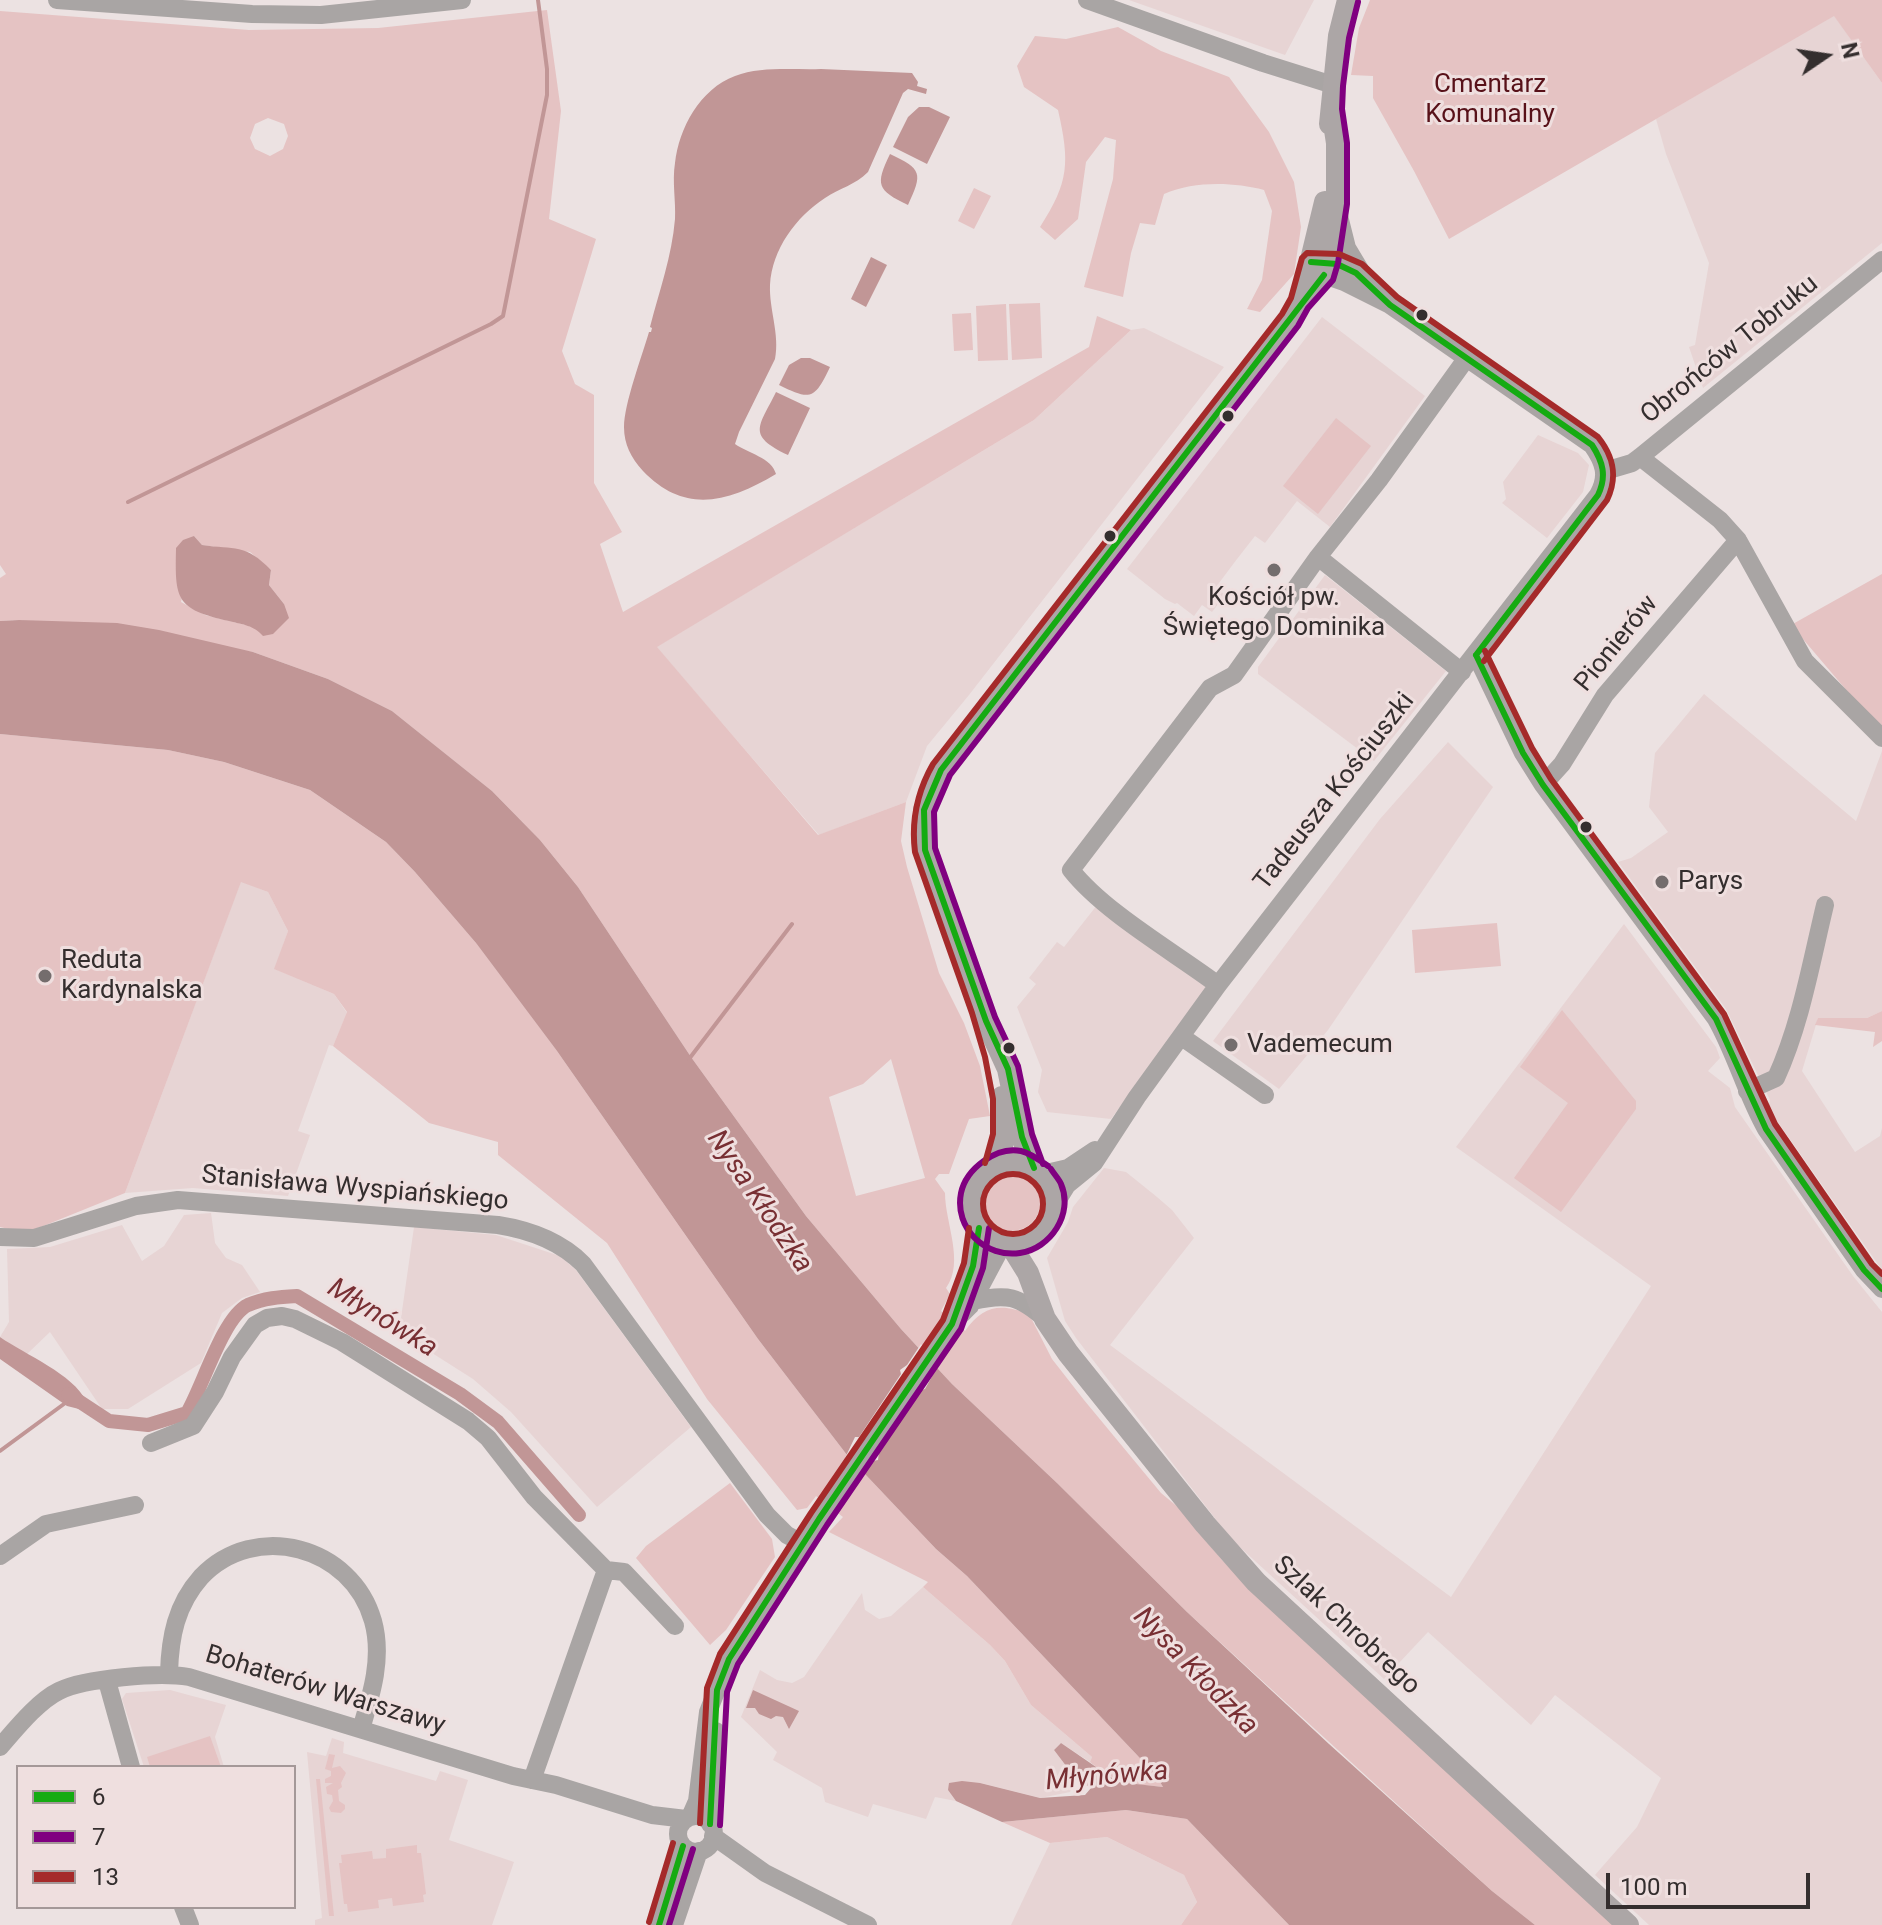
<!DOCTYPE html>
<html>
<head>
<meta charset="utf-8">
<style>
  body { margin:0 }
  #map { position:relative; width:1882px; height:1925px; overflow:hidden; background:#ece2e2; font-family:Roboto,sans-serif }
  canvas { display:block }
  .legend { position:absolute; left:16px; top:1765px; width:280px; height:144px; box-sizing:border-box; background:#efdfdf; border:2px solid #a49898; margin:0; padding:10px 14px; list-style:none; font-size:24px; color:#342e2e }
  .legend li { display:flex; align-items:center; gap:16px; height:40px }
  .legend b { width:40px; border:2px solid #a49898 }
  .north { position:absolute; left:1786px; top:16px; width:80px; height:80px; -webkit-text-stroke:6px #efdfdf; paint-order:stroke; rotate:77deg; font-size:22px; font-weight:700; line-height:32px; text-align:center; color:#342e2e }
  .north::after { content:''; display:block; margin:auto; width:28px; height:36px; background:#342e2e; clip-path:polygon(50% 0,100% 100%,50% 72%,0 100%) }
  .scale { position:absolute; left:1606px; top:1873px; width:204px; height:36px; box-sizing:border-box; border:4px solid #342e2e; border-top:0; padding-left:10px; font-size:24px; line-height:28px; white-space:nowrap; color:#342e2e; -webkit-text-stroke:6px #efdfdf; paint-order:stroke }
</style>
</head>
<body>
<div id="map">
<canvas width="1882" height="1925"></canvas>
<ul class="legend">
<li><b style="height:10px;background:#15ab12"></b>6</li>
<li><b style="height:10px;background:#800080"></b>7</li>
<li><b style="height:10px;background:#a52a2a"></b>13</li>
</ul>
<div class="north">N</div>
<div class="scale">100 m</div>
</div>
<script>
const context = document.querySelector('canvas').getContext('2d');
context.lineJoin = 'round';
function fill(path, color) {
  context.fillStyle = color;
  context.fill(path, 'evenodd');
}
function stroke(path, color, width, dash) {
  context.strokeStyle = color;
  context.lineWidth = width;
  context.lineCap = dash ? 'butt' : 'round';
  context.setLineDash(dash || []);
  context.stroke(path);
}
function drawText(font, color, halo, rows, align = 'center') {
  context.font = font + ' Roboto,sans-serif';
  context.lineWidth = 6;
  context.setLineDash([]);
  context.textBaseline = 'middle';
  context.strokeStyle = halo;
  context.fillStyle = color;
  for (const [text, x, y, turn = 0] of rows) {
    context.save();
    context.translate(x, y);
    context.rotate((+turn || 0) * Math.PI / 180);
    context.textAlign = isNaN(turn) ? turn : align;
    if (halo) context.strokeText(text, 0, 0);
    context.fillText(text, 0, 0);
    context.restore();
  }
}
fill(new Path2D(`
  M1129 0H1314L1285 55Z
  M1834 15 1882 83V243L1703 388 1689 347 1695 345 1709 263 1666 154 1656 119Z
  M1322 317 1425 396 1330 527 1297 501 1265 543 1255 536 1237 559 1216 587 1225 595 1212 612 1202 605 1194 616 1177 603 1175 604 1165 599 1127 569Z
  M1144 328 1224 367 969 695 927 746 906 802 819 835 656 647 1034 420 1131 330Z
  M1538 435 1578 453 1589 465 1583 492 1547 538 1502 503 1506 499 1503 482Z
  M1325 575 1446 671 1374 761 1258 674V667Z
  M1704 694 1856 821 1882 751V1011L1867 1018H1818L1802 1071 1855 1152 1880 1136 1882 1128V1270L1768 1108 1770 1100 1726 1009 1618 862 1631 858 1668 832 1649 807 1655 753Z
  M1448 742 1493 787 1328 1030 1279 1089 1213 1041 1380 819Z
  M241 881 268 892 288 931 275 969 334 994 347 1013 333 1046 329 1045 298 1131 310 1135 288 1196 193 1188 125 1193Z
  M1105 895 1208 972 1205 992 1111 1119 1047 1112 1038 1092 1042 1070 1017 1007 1036 984 1029 978 1057 942 1064 947Z
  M1624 924 1716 1047 1720 1058 1708 1071 1730 1088 1735 1107 1853 1276 1882 1312V1925H1649L1595 1875 1637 1827 1661 1778 1555 1695 1531 1725 1428 1632 1384 1679 1231 1539 1076 1338 1065 1321 1047 1258 1068 1222 1073 1207 1104 1168 1126 1172 1157 1197 1172 1210 1194 1238 1110 1345 1451 1597 1651 1286 1456 1147Z
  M211 1213 215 1243 226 1258 242 1265 260 1292 242 1298 222 1313 201 1363 128 1409H102L50 1332 26 1355 0 1337 9 1322 7 1249 50 1247 122 1225 142 1261 164 1246 184 1215Z
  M414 1227 496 1235 560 1256 576 1270 691 1427 597 1507 511 1412 473 1379 399 1332Z
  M923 1587 990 1645 1005 1661 1031 1705 1092 1757 1090 1762 1061 1743 1054 1750 1076 1779 1070 1792 1040 1798 980 1783 948 1790 956 1801 935 1797 926 1819 873 1804 868 1817 825 1802 822 1788 773 1760 777 1752 741 1717 760 1670 777 1680 792 1683 804 1677 862 1593 865 1610 879 1619 891 1616Z
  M170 1690 226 1705 215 1737 224 1767H144L122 1699 126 1693Z
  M332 1738 344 1742 343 1753 436 1781 440 1771 468 1780 449 1840 514 1862 492 1925H315V1920L322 1918 307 1752 326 1756Z
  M1107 1837 1184 1875 1197 1902 1181 1925H1011L1050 1843Z`), '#e7d4d4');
fill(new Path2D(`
  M1370 0H1882V83L1834 16 1449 239 1414 171 1373 98V76L1351 75 1359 28Z
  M547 10 561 111 549 219 596 239 562 351 575 384 594 395V483L622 532 600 544 623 612 1089 347 1097 316 1131 330 1034 420 657 647 818 835 906 802 901 841 907 867 939 973 964 1023 980 1066 990 1116 969 1119 949 1174H939L935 1179 945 1193C945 1223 965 1262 946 1288L950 1294 941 1311 965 1331C983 1305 1001 1303 1029 1314L1052 1359 1084 1400 1161 1493 1179 1508 1223 1561 1616 1925H1535L1492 1891 1187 1612 1057 1483 952 1384 901 1329 806 1216 691 1057 578 887 540 840 492 791 392 711 328 679 253 652 19 620 0 621V578L6 574 0 565V11L249 30 378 28ZM268 118 284 124 288 136 283 149 270 156 255 149 250 138 255 124ZM194 536 202 545 250 552 271 570 269 585 284 604 254 627 205 615 181 602ZM891 1059 925 1178 856 1196 829 1097 863 1084Z
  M1118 27 1161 51 1229 77 1269 132 1294 182 1301 227 1294 274 1260 312 1247 309 1262 280 1272 211 1264 190C1233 182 1194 181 1164 194L1155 225 1140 223 1131 253 1123 297 1084 287 1113 179 1116 140 1105 137 1086 162 1078 219 1055 240 1040 227C1069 182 1070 163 1058 110L1024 87 1017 66 1035 36 1066 39Z
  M974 188 991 196 974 229 958 221Z
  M1040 303 1042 358 1012 360 1009 304Z
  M1006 304 1008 360 978 361 976 306Z
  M971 313 973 350 954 351 952 314Z
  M1336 418 1371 446 1318 514 1283 486Z
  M1882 574V732L1791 625Z
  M0 734 168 750 224 762 310 790 386 842 415 872 476 943 557 1051 758 1339 847 1455 936 1549 967 1576 1156 1775 1163 1787C1128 1783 1118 1785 1090 1762L1092 1757 1031 1705 1005 1661 990 1645 923 1587 928 1582 829 1532 843 1517 816 1496 807 1508 797 1510 707 1399 607 1243 498 1155V1142L429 1123 333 1046 347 1012 334 994 274 969 288 931 268 892 241 882 125 1193 26 1233 0 1227Z
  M1497 923 1501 966 1415 973 1412 930Z
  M1562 1010 1636 1101V1109L1561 1212 1514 1178 1568 1103 1520 1067Z
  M1882 1011V1041L1873 1047 1875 1032 1815 1025 1818 1018H1867Z
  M984 1203a28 28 0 1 1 56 0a28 28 0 1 1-56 0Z
  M730 1483 772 1539 775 1557 726 1630 710 1645 636 1558 646 1546Z
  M210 1736 221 1767H150L147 1757Z
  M329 1754 335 1755 332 1768 340 1766 346 1773 341 1783 342 1787 338 1790 339 1801 345 1805V1809L341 1813 331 1812 329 1808 333 1801 332 1795 327 1794 326 1787 333 1783H325V1779L331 1776V1771L325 1769Z
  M316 1779H320L334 1916H329Z
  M1126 1810 1187 1819 1289 1925H1181L1197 1902 1184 1875 1107 1837 1050 1843 1002 1822Z
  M417 1845V1853H421L426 1894 423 1895 424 1902 393 1906 392 1898 378 1900 379 1908 348 1912 347 1904H344L339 1863H342L341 1855 372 1851 373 1859 386 1858V1849Z`), '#e5c3c3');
fill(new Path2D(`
  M821 69 912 73 918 82 917 86 927 89 926 94 908 89 903 93 868 172C855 185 840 188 825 198 796 217 772 249 770 285 769 309 780 335 775 359L739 432 735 444C748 453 772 458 776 474 729 502 685 515 643 471 631 458 624 444 624 427 624 404 642 356 649 332H651L652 328 650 327C659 292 672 256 675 219 676 201 672 182 675 163 679 128 700 89 735 76 761 66 793 70 821 69Z
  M919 107H929L950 117 927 164 893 147 908 117Z
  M890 154C922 169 923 173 908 205 877 190 875 185 890 154Z
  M871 257 887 265 866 307 851 299Z
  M801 358H810L830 367C815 399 811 401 779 385L789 365Z
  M776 392 810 408 788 455C746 435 759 427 776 392Z
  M194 536 202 545C235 550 245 543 271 570L269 585 284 604 289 618 273 634 263 636C253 625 244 625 229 621 175 609 175 599 176 548L183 540Z
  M19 620 117 623 159 630 253 652 328 679 392 711 492 791 540 840 578 887 691 1057 806 1216 901 1329 952 1384 1057 1483 1187 1612 1329 1744 1492 1891 1535 1925H1289L1187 1819 1126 1810 1002 1822 956 1801 948 1790 949 1783 962 1781 980 1783 1040 1798 1085 1795 1091 1788 1076 1779 1054 1750 1061 1743 1118 1782 1163 1787 1156 1775 967 1576 936 1549 847 1455 758 1339 557 1051 476 943 415 872 386 842 310 790 224 762 168 750 0 734V621Z
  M0 1337C26 1355 73 1374 86 1401L79 1409 67 1406 0 1359Z
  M753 1690 799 1711 789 1729 783 1717 776 1716 771 1719 759 1714 755 1708H746Z`), '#c19696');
fill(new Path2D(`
  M921 1344 939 1364 925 1389 921 1390 879 1452 878 1460 873 1461 863 1477 845 1458 855 1437H859L901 1374 900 1370 907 1365Z`), '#ece2e2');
stroke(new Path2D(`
  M128 502 491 324 503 316 547 95V69L538 0
  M689 1059 792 924
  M0 1451 68 1401`), '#c19696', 4);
stroke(new Path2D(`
  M68 1394 109 1421 148 1425 187 1413C203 1386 223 1317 248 1305 264 1298 280 1297 297 1296L460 1394 498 1422 579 1515`), '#c19696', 14);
stroke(new Path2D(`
  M57 0 252 14 321 15 462 0
  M1087 0 1263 63 1333 85
  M1339 216 1347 248 1362 273
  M1317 261C1347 261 1363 277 1383 297
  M1640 457 1720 520 1738 540 1805 661 1882 738
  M1605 471 1632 463 1640 457 1882 260
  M1318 557 1462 672
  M1476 655 1523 753 1543 785 1716 1019C1736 1054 1746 1094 1766 1129L1864 1270 1882 1289
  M1543 785 1562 764 1605 695 1738 540
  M1218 985C1174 952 1104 912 1071 870L1210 688 1234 675 1318 557 1379 480 1466 359
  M1182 1037 1265 1095
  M1747 1091 1776 1078C1801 1023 1811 963 1825 905
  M1042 1174 1068 1168 1095 1150
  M1054 1206 1067 1185 1094 1163 1137 1097 1218 985 1598 495C1609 476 1604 462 1592 445L1390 305 1344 282 1324 275 1317 268
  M0 1237 34 1238 136 1206 178 1200 498 1225C530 1230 560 1241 583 1264L767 1515 787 1535 804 1544
  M973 1301C1007 1293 1019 1296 1045 1319
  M952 1323C961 1288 980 1266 979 1228
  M151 1443 193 1426 215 1392 232 1357 255 1325 267 1318 282 1316 295 1319 342 1342 468 1421 488 1438 534 1497 606 1570 624 1572 675 1626
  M0 1556 46 1524 135 1505
  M169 1673C170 1637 176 1605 201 1577 255 1520 352 1546 373 1621 383 1657 372 1693 361 1729
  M107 1681 131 1767
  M0 1747C15 1730 38 1701 59 1691 85 1678 160 1672 189 1677L513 1776 556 1785 652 1815 686 1819
  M532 1780 606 1570
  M678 1834a18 18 0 1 1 36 0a18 18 0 1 1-36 0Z
  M690 1817 697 1801 708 1712 729 1659 819 1519 952 1324 970 1306 1003 1244
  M710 1824 716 1731
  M713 1836 765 1873 868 1925
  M183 1907 190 1925
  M659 1925 683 1846
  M674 1925 699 1851`), '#a9a5a4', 18);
stroke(new Path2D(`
  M1330 124 1339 36 1348 0
  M1302 297 1325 202
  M971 1203a41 41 0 1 1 82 0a41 41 0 1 1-82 0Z
  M995 1166C1006 1144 1006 1120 1002 1097
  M1034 1168 1022 1137 1008 1069 986 1021 925 850 924 810 941 770 1247 376 1290 320 1300 302 1324 275 1334 236 1337 204V143L1332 110
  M1010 1244 1028 1273 1045 1319 1068 1353 1205 1524 1256 1582 1628 1925`), '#aca6a6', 22);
stroke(new Path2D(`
  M1311 262 1337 264 1356 273 1390 305 1592 445C1603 462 1607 476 1598 495L1476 655
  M1476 655 1523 753 1543 785 1716 1019 1766 1129 1864 1270 1882 1289
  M1034 1168 1022 1137 1008 1069 986 1021 925 850 924 810 941 770 1324 275
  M710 1824 717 1690 729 1659 819 1519 952 1324 973 1266 979 1228
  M659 1925 683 1846`), '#15ab12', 6);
stroke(new Path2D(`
  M1043 1164 1032 1134 1018 1066 995 1017 935 848 934 812 950 775 1298 326 1308 308 1333 280 1338 263 1347 204V143L1342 109 1343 86 1349 38 1358 2
  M1048 1166C1041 1161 1030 1153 1021 1151 996 1146 966 1169 961 1193 954 1229 986 1258 1020 1253 1050 1249 1074 1214 1061 1184 1059 1179 1054 1174 1051 1169
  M720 1825 727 1692 738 1664 827 1525 961 1329 983 1268 989 1228
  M669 1925 693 1849`), '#800080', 6);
stroke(new Path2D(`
  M1485 651 1532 748 1551 779 1724 1014 1775 1124 1872 1264 1882 1274
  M985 1163 993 1134V1099L985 1057 972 1013 915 852C911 820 917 792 933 764L1282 314 1291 298 1302 258 1307 253 1339 254 1362 264 1397 297 1598 437C1614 457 1618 477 1607 500L1484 661
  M983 1204a30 30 0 1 1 60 0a30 30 0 1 1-60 0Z
  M700 1823 707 1688 720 1654 811 1513 943 1320 964 1263 969 1228
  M649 1922 673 1843`), '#a52a2a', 6);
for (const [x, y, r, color] of [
  [1422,315,7,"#342e2e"],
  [1228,416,7,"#342e2e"],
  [1110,536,7,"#342e2e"],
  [1274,570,8,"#746d6d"],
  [1586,827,7,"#342e2e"],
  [1662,882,8,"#746d6d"],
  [45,976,8,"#746d6d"],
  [1231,1045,8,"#746d6d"],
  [1009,1048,7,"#342e2e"]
]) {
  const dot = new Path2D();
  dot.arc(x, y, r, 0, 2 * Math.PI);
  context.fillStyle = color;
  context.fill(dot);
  stroke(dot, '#efdfdf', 3);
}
drawText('26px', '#581119', '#efdfdf', [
  ["Cmentarz",1490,85],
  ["Komunalny",1490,115]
]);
drawText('26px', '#342e2e', '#efdfdf', [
  ["Obrońców Tobruku",1730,350,-39],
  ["Pionierów",1617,644,-51],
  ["Tadeusza Kościuszki",1335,792,-52],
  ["Stanisława Wyspiańskiego",355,1189,5],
  ["Szlak Chrobrego",1346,1626,43],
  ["Bohaterów Warszawy",325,1691,17]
]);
drawText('26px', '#342e2e', '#efdfdf', [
  ["Kościół pw.",1274,598,"center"],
  ["Świętego Dominika",1274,628,"center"],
  ["Parys",1678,882],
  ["Reduta",61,961],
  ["Kardynalska",61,991],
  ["Vademecum",1247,1045]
], 'left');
drawText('italic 28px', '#782f33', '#efdfdf', [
  ["Nysa Kłodzka",759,1202,56],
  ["Młynówka",382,1319,32],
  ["Nysa Kłodzka",1195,1672,46],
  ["Młynówka",1107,1777,-5]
]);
</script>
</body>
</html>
